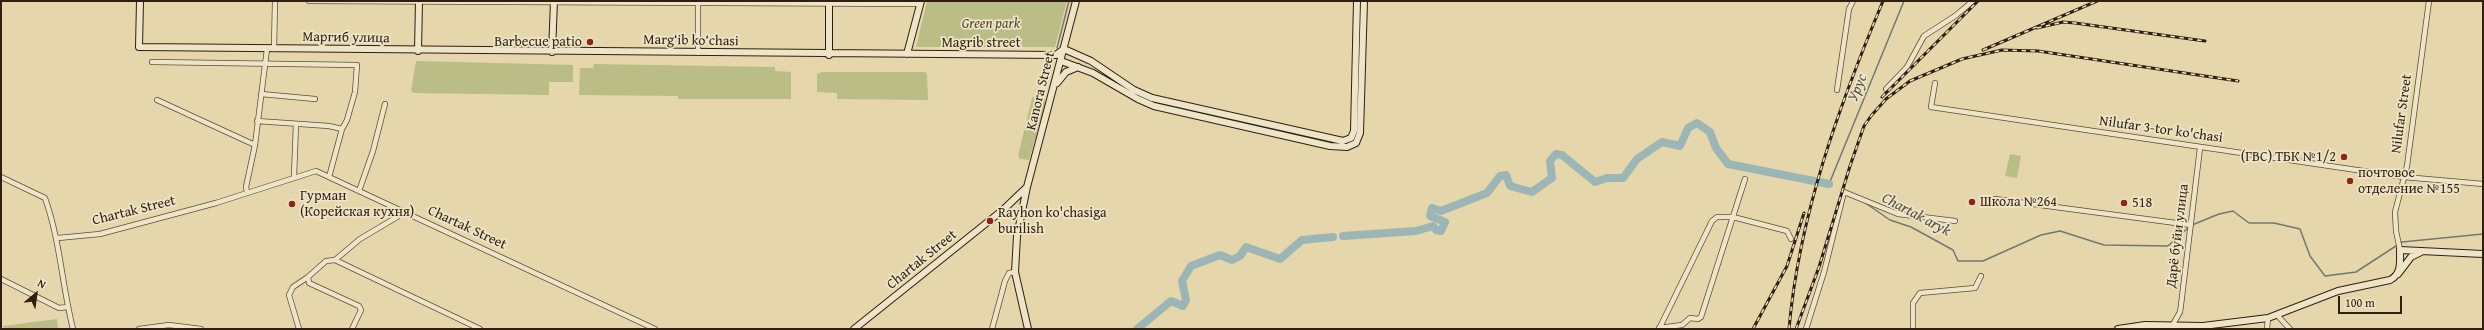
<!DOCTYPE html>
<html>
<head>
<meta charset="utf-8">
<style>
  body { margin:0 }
  #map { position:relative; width:2484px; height:330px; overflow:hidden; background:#e5d7ab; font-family:"Gentium Book Plus",serif }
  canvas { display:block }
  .frame { position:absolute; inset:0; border:2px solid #311e10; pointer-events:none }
  .north { position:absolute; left:16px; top:274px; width:40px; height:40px; -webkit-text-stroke:3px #eee5c8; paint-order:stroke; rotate:29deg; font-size:11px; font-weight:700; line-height:16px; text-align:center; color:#311e10 }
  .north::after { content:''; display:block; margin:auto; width:14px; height:18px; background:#311e10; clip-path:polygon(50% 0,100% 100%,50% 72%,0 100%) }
  .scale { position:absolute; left:2338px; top:296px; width:64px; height:18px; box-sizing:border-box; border:2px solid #311e10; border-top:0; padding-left:5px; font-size:12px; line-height:14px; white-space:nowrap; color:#311e10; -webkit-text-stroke:3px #eee5c8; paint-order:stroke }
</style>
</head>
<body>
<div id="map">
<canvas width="2484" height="330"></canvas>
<div class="frame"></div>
<div class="north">N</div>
<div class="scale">100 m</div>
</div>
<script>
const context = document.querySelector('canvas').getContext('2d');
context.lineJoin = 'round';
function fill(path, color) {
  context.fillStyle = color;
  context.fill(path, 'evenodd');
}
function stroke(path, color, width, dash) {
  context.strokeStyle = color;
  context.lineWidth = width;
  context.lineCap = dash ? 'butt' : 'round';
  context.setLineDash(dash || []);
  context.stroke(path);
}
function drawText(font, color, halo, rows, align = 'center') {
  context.font = font + ' "Gentium Book Plus",serif';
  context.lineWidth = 3.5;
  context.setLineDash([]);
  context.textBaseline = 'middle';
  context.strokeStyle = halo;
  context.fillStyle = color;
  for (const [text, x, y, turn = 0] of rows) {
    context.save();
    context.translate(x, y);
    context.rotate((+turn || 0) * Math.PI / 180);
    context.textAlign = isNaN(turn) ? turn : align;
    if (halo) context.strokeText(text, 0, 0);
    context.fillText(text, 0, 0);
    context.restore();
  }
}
fill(new Path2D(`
  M927 1H1067L1055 47H916Z
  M416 61 573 65V82H549V95L414 93 411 91Z
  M594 64 775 67V71L791 72V99H678V96L579 95 580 68H593Z
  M822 72H925L927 74 928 100 837 99V93L817 92V74Z
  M1035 96 1044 99 1046 102 1029 160 1020 159 1018 156 1032 98Z
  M2010 154 2021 156 2017 178 2005 176Z
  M57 319 58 329H4L3 326Z`), '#babd85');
stroke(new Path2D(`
  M1057 48 1069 1
  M1832 185 1829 184 1904 1
  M1864 202 1890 220 1911 227 1953 250 1958 261H1983L2041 235 2060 231 2104 245 2168 246 2189 227
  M2192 225 2219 214 2233 211 2249 223H2274L2300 229 2310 256 2325 276 2356 272 2402 242 2483 234`), '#717973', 1.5);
stroke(new Path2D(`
  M1343 236 1416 231 1433 226 1436 230 1441 231 1445 222 1430 216 1432 208 1441 211 1487 193 1500 176 1506 175 1510 186 1532 192 1552 178 1550 161 1556 154 1562 155 1595 182 1607 178H1623L1637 159 1662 142 1680 146 1688 128 1697 123 1710 132 1716 148 1728 164 1829 184
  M1137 329 1171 301 1183 306 1186 300 1182 281 1191 266 1220 255 1232 260 1240 256 1246 247 1280 259 1302 240 1333 237`), '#9cb6b5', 8);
const street = new Path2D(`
  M309 1 921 4
  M274 49 275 1
  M698 53V1
  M152 62 357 65 355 92 347 120 342 129 329 177
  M1935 83 1931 107 2404 177 2483 184
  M1886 89 1907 67 1924 36 1955 16 1973 1
  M1837 90 1849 9 1853 1
  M261 94 315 99
  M157 100 255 145
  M257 121 329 126 342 129
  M294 176 296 124
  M1 177 45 198C60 240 62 285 73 329
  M359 191 373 151 385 104
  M247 192 246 187 255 145 267 49
  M1995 199 2191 225
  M58 238 100 234 216 203 316 171 655 329
  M2400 250 2396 231 2395 212 2407 166 2429 1
  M335 260 480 329
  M1 279 59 308 68 307
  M2277 315 2290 329
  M2172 326 2180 312 2181 305 2200 148
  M1659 328 1682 325 1690 318 1698 319 1701 317 1745 179
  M139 329 169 325 201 329
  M299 329 289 295 293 287 308 277
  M352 329 361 310 359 306 309 283 308 277 326 261 335 260 360 239 397 217 401 211
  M992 329 1005 281 1009 273 1015 272
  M1659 329 1712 221 1717 217H1733L1787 231 1791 239
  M1806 329 1824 272 1844 192 1898 214 1955 221
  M1913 329V303L1920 293 1975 288 1981 276
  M2267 329 2268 318`);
const secondary = new Path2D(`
  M140 1 139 47 1056 55 1064 49 1091 61 1134 90 1152 98 1343 141 1351 138 1354 131 1357 1
  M418 51 419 1
  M552 52 554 1
  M907 54 921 1
  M829 55V1
  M1061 61 1093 73 1138 99 1154 106 1330 146 1347 147 1356 143 1360 133 1364 1
  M1057 83 1066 72 1078 67
  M2398 274 2411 257 2421 252
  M854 329 1004 209 1026 188
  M1028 329 1015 272 1017 236 1027 187 1076 1
  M2118 329 2145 325 2203 326 2268 318 2338 291 2390 280C2402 274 2400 262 2400 250L2483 254`);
stroke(street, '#5e4c37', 6);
stroke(secondary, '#311e10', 8);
stroke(street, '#eee5c8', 4.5);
stroke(secondary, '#eee5c8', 6);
const rail = new Path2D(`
  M2037 28 2063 22 2075 23 2205 41
  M1983 50 2097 1
  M1882 97 1978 1
  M1753 329 1787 266 1804 213
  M1789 329C1799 215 1839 106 1883 1
  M1796 329 1819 267 1850 166 1864 126 1871 116 1886 99 1910 81 1962 59 2002 50 2038 51 2238 81`);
stroke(rail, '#311e10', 3);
stroke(rail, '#eee5c8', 1.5, [4.5]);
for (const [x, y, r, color] of [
  [590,42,4,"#8f2418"],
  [2344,157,4,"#8f2418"],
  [2350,181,4,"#8f2418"],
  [1972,202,4,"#8f2418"],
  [2124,203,4,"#8f2418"],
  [292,204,4,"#8f2418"],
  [990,221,4,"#8f2418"]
]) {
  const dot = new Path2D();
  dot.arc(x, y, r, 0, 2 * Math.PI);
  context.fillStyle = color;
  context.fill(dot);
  stroke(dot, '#eee5c8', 1.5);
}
drawText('italic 14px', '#53462d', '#eee5c8', [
  ["Green park",991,24]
]);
drawText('14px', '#311e10', '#eee5c8', [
  ["Маргиб улица",346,38,1],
  ["Marg‘ib ko‘chasi",691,41,1],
  ["Magrib street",981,43],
  ["Kanora Street",1041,91,-76],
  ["Nilufar Street",2402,114,-82],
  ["Nilufar 3-tor ko'chasi",2161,130,8],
  ["Chartak Street",134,211,-14],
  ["Chartak Street",467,228,25],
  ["Дарё буйи улица",2178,236,-83],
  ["Chartak Street",922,260,-39]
]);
drawText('14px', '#311e10', '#eee5c8', [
  ["Barbecue patio",582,42,"right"],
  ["(ГВС) ТБК №1/2",2336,157,"right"],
  ["почтовое",2358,173],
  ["отделение №155",2358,189],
  ["Гурман",300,196],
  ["(Корейская кухня)",300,212],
  ["Школа №264",1980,202],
  ["518",2132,203],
  ["Rayhon ko'chasiga",998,213],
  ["burilish",998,229]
], 'left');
drawText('italic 15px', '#514c42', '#eee5c8', [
  ["Урус",1858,88,-68],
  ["Chartak aryk",1916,215,28]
]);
</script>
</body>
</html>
